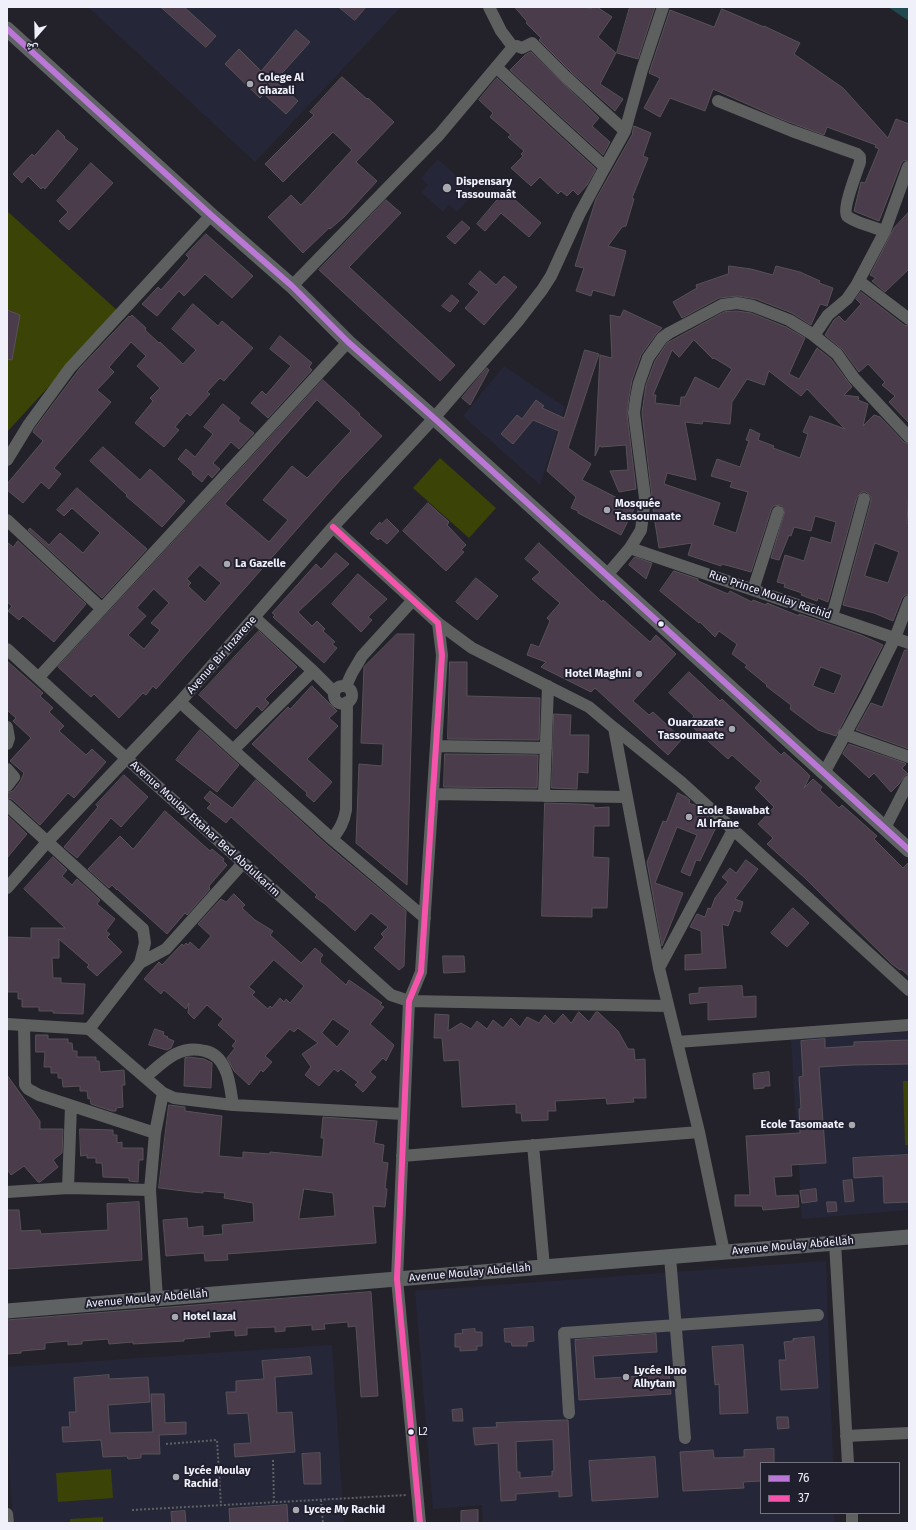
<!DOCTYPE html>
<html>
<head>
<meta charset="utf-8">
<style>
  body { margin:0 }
  #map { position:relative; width:916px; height:1530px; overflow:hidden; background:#23222a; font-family:"Fira Sans","Noto Naskh Arabic",sans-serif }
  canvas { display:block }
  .frame { position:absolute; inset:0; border:8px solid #f0f0fa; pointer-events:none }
  .legend { position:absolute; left:760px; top:1462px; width:140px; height:52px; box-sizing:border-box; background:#201f2e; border:1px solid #737380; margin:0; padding:5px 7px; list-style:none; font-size:12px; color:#f0f0fa }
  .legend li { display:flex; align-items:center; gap:8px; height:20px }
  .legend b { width:20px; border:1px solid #737380 }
  .north { position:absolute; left:16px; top:16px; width:40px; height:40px; -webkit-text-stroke:3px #201f2e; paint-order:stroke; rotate:200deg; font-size:11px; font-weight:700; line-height:16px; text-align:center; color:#f0f0fa }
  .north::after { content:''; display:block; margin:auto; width:14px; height:18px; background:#f0f0fa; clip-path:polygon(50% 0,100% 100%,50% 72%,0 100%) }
</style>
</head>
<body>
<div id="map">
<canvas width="916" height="1530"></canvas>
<div class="frame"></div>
<ul class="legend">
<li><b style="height:5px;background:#ba77d6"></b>76</li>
<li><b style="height:5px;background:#f653ac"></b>37</li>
</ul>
<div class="north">ش</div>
</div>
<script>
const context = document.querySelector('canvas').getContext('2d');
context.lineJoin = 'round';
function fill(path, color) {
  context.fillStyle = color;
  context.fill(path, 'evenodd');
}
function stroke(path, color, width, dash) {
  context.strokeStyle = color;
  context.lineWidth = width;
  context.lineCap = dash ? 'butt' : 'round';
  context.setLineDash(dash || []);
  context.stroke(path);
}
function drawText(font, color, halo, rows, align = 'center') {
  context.font = font + ' "Fira Sans",sans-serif';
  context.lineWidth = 4;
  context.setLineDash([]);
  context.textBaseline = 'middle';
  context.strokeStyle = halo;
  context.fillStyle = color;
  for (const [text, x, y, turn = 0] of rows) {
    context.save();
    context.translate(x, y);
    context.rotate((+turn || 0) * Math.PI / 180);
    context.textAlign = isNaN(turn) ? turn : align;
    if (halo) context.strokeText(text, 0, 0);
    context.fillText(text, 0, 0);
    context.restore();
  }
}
fill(new Path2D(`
  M88 7H401L255 162Z
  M438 159 475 193 457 212 449 205 443 212 421 192 428 185 421 178Z
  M504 366 565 407 540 485 463 416Z
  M909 1032V1210L802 1219 791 1039Z
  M826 1261 833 1463H761V1513H834L835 1523H483L482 1505 433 1509 415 1291Z
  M332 1345 344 1523H13L7 1432V1367Z`), '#262639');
fill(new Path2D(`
  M7 211 118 311 7 432Z
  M440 458 496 508 469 538 413 488Z
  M903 1081H909V1145H905Z
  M111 1469 113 1498 58 1502 56 1473Z
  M103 1517V1523H70V1519Z`), '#3c4306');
fill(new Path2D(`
  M888 7H909V21Z`), '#20494f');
const building = new Path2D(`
  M161 7H184L216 36 206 47Z
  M339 7H366L355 20Z
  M515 7H584L591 9 593 7H597L612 17 598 37 616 53 600 84 623 99 615 111 571 72 539 40 541 38 526 23 527 22Z
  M630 7H655L638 59 617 53Z
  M722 9 764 27V26L800 43 794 54 843 88 888 138 896 119 909 124V160L903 161 901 164 879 221 854 211 861 182 865 183 879 149 875 147 876 145 827 127 824 135 781 119 713 89 705 111 670 98 660 117 644 108 660 78 649 73 670 10 714 27Z
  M296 30 310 42 275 81 298 101 286 114 264 94 260 98 225 64 239 49 261 71Z
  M531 52 599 118 592 126 610 142 603 155 510 70 525 55Z
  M342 77 367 99 368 98 394 122 356 162 377 181 344 217 330 229 329 228 303 253 268 217 291 195 301 205 352 150 333 132 283 182 265 164 314 115 310 112Z
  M497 78 596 169 587 185 578 195 573 190 567 196 561 191 558 194 540 177 531 186 511 168 523 156 521 154 524 151 508 137 511 135 490 117 493 113 479 100Z
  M634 126 651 133 643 156 648 158 632 198 634 199 626 226 622 227 608 246 626 251 614 296 593 290 591 296 576 291 584 268 575 266 596 199 632 135Z
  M58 130 65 137 64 138 78 149 45 189 43 187 41 189 28 176 22 183 13 174 32 154 34 156Z
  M91 163 113 183 69 230 59 221 68 212 57 201Z
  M505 191 541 223 529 237 501 213 485 231 477 224Z
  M386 200 401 213 349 267 455 365 440 381 319 270Z
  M909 212V269L885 292 872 281 876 278 870 275 894 228Z
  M462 221 470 228 455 244 447 237Z
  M206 234 253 276 232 298 205 274 184 296 179 291 157 316 142 304 158 287 161 290 189 258 186 255Z
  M729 266 751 269 773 275 776 266 800 272 820 281 819 283 833 288 827 306 820 304 811 325 792 313 756 299 738 296 719 298 682 318 673 302 697 288 696 285 728 274Z
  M480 271 496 285 504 276 517 287 484 325 465 308 479 292 469 284Z
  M861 292 904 325 909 326V423L889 402 895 396 882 385 885 382 868 364 859 372 843 350 825 335 834 320 839 316 845 322 861 304 856 299Z
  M452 295 459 301 450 312 442 306Z
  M193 304 218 326 222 321 253 348 224 381 220 378 207 392 210 394 190 416 187 413 175 427 179 430 164 447 135 423 153 401 150 398 160 388 137 366 146 356 131 342 109 367 114 372 97 390 111 402 54 468 61 474 49 489 41 482 23 503 7 490V484L43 441 33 432 35 428 80 368 129 316 130 317 132 315 146 328 145 330 159 343 160 342 183 364 196 350 172 329Z
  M7 310 20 315 12 360 7 359Z
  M624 310 662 328 656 334 641 355 632 380 629 397 627 414 636 489 619 492 610 471 628 470 626 445 601 447 600 445 595 456 600 355 612 358 610 315 620 317Z
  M737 311 751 313 786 327 805 338 789 374 799 379 817 348 831 359 852 387 844 395 859 397 858 400 868 404 863 426 874 415 880 417 904 442 909 444V490L907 523 909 524V594L905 595 902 598 893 621 874 613 843 605 871 501V497L866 492H862L857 497 828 602 818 598 817 601 801 595 802 593 784 587 785 584 777 582 785 555 804 561 811 537 831 543 836 522 815 516 811 531 794 527 791 536 789 535 779 560 771 558 785 511 781 505 773 506 771 510 751 572 722 564 721 566 688 555 692 543 659 548 652 503V497L642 413 646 385 655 361 667 343 724 312ZM694 340 713 359 714 358 732 369 719 389 695 377 685 397H681L680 406 655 403 656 395H653L672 350 679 357ZM769 371 801 396 807 389 845 429 810 416 803 432 808 434 800 458 773 448 774 446 758 440 760 434 750 429 746 440 749 441 740 467 717 459 711 476 732 482 730 487 748 492 736 533 713 525 720 503 664 484 667 473 696 480 685 422 702 424 703 421 730 424 732 402 747 379 764 385ZM875 543 899 552 888 583 865 576Z
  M280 336 312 363 309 367 312 370 268 418 251 403 262 391 266 395 291 366 270 349Z
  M585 350 599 354 568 448 591 464 582 480 635 507 621 535 578 513V511L571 508 576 497 547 471 559 431 533 420 513 444 501 434 517 415 522 419 536 400 544 406 542 408 564 418Z
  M487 368 489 370 470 405 462 398Z
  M323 380 360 414 359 415 382 436 342 478 156 689 153 686 146 695 143 693 119 718 94 694 91 697 58 667ZM317 400 351 431 307 478 292 466 263 500 288 520 269 542 225 504ZM200 565 221 583 205 602 188 586 191 583 187 579ZM154 589 169 603 151 623 160 630 144 649 128 635 146 616 137 608Z
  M223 404 240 418 238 421 254 433 239 449 231 442 213 463 220 469 212 478 208 474 202 482 192 474 193 472 178 459 186 449 195 457 213 434 204 427Z
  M103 447 140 480 150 469 185 501 162 527 126 496 127 495 90 461Z
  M77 488 147 549 102 598 28 530 30 528 49 545 60 533 83 553 100 533 72 508 64 516 57 510Z
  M428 503 449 522 447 525 466 545 461 550 464 552 446 571 403 531Z
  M387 519 399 531 387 544 380 538 378 540 370 533 380 522 381 524Z
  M18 541 86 604 54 642 23 616 19 620 8 611 12 606 7 602V542L13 547Z
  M539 543 602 602 603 600 650 642 656 635 676 654 633 701 649 715 653 712 682 739 668 755 595 688 591 692 541 667 546 662 527 655 531 644 539 647 550 621 547 618 560 603 532 579 540 572 525 559Z
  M336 553 349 564 298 612 312 626 317 621 325 629 323 631 335 642 332 644 337 648 324 663 273 617 275 615 272 613 316 564 321 569Z
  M635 557 652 563 646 579 629 565Z
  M674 571 698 579V581L728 594 730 591 752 602 753 600 766 605 767 603 799 616V614L861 635 883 645 836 736 818 730 790 709 791 705 766 686 767 685 745 667 747 665 732 654 737 644 719 631 715 637 700 622 699 623 660 591ZM821 667 842 675 834 694 813 686Z
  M358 574 387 599 368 617 372 620 361 632 332 604Z
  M476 578 498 596 477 620 456 602Z
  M259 631 297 667 265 699 269 703 262 711 257 706 236 729 199 695Z
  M397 634H414L407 885 356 843 359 764 382 766 383 744 361 743 364 667Z
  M905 650H909V749L856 730 871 703 882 707Z
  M7 661 43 693 40 696 53 708 49 712 64 726 59 731 86 755 92 749 106 762 74 798 68 793 40 825 12 799 7 798V793L13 791 20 782 24 773 10 761 31 738 13 721 16 718 7 710Z
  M450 662H467V696L540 698 539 740 448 739Z
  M689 672 720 701 722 699 781 755 784 752 802 768 810 776 804 788 813 779 822 787 820 790 839 808 842 805 877 836 874 839 903 868 909 862V976L901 969 900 970 892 964 806 879 767 844 773 838 758 824 774 807 755 788 761 781 732 755 728 759 688 723 694 716 669 693Z
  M312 686 337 711 329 718 338 726 307 759 332 782 314 802 306 795 307 793 252 744 288 707 290 709Z
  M554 714 571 715 570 735H589L588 773 578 772 577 789 552 788Z
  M200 730 239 765 217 792 176 760Z
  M849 744 905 763 906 764 902 768 908 774 905 775 899 784 891 792 874 773 869 778 843 754Z
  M445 754 538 755 537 788 444 787Z
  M124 775 148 797 121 827 111 818 77 858 64 847 98 807 96 805Z
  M256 780 327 845 406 911 404 966 399 970 374 948 384 937 381 934 388 927 371 913 355 931 325 904 315 897 317 895 231 817 226 823 207 808 211 804 204 798 210 791 232 808Z
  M678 793 686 797 690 800 689 803 697 806 717 825 700 861 696 860 690 876 681 872 697 835 677 827 655 883 683 893 662 946 647 862 663 821 666 822Z
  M545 803 577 804 594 805V808L609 807V826H594L593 857 609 858 607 908H592V917L542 916Z
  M165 811 210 851 212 849 224 859 223 861 227 865 209 886 210 889 187 915 185 913 167 934 117 889V890L112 885 109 888 88 869 120 836 133 849Z
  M7 815 27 834 7 858Z
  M53 857 67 870 62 876 72 885 77 879 100 900 97 904 115 919 106 931 110 934 107 937 122 952 97 976 87 967 89 965 59 939V958H52L53 978H61V983L85 984 83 1014 53 1013V1011H39V1007H22V999H18V992H8L7 937 31 938V928H65L24 889Z
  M746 860 758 869 735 899 743 902 740 912 734 910 728 926 722 924 726 968 685 970V955L702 954 701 931 690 927 697 914 705 917 708 908 711 909 715 898 728 882 722 877 730 868 736 873Z
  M234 894 245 905 242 908 255 920 273 931 270 935 301 963 315 948 323 955 320 959 321 960 320 962 346 985 349 980 382 1003 380 1005 384 1007 370 1024 394 1045 386 1061 383 1058 370 1072 376 1077 363 1092 355 1085 358 1082 341 1069 338 1072 334 1069 319 1086 305 1075 311 1067 302 1054 318 1043 298 1028 294 1032 290 1029 265 1056 272 1062 263 1072 261 1070 249 1085 234 1071 227 1058 235 1048 232 1046 236 1041 218 1025 223 1019 207 1005 194 1019 188 1013 189 1003 186 1009 164 990 161 994 144 979 159 962 162 965 182 944 184 946 186 943 188 945 190 942 199 950 211 936 198 924 221 899 226 902ZM274 960 304 986 290 1003 286 999 284 1002 280 998 272 1008 270 1006 268 1009 252 995 255 992 249 987ZM333 1019 350 1031 337 1047 322 1033Z
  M793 908 809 923 787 947 771 933Z
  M443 956H464L465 972 444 973Z
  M742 986 743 997 756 996V1017L708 1020V1002L690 1004 689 994 699 993V988Z
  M579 1012 589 1022 596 1012H598L618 1031 628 1049H634L635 1060 645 1059 646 1098H633L634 1102 607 1104 606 1098 555 1101 556 1111H548V1120L522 1121 521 1113H516V1104L462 1107 459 1060 444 1061 442 1038H434L435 1014 449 1015 448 1031 461 1023 471 1029 477 1021 487 1029 493 1020 503 1028 511 1018 520 1027 527 1017 539 1023 545 1015 554 1024 563 1014 571 1023Z
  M155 1029 164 1032 163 1035 168 1037 167 1038 174 1041 171 1048 167 1050 149 1045Z
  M36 1035H48V1039H68V1043H72L73 1051H77V1057H96V1061H99L100 1072 124 1070 125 1085H122L123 1107 116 1108V1111H112L91 1104 90 1098 88 1099 87 1091H80V1086L63 1087 62 1078H58V1073H51V1067H44L45 1052H36Z
  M825 1039V1048L854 1046V1042L909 1040V1064L852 1065 819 1067 826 1163 791 1165 792 1176 774 1177 776 1196 798 1195 799 1207 763 1210 762 1206H735V1195H750L746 1136 800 1133 799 1109 801 1108 799 1077 803 1076 801 1041Z
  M189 1057 204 1059 212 1063 211 1088 184 1086 185 1058Z
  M769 1072 770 1086H764V1088L754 1089 753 1074Z
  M7 1075 40 1121V1129H63L62 1153 53 1160 58 1167 40 1182H38L24 1166 11 1175 7 1169Z
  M169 1105 185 1107V1111L222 1116 219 1156 243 1158V1152L270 1154V1152L322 1157 324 1138H321L323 1117 377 1121 374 1143 384 1145 382 1162 388 1163 385 1188 387 1189 385 1207 373 1206 376 1243 227 1254 228 1260 205 1261 204 1253 166 1256 163 1220 187 1218 188 1228 203 1226V1236L223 1234 222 1225 254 1222 253 1203 224 1198 225 1193 203 1191V1193L192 1192 159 1188ZM304 1189 333 1193 335 1216 299 1219Z
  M80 1129 113 1130V1135H117V1143L122 1142V1148H143V1160H139L138 1182 129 1181V1178L103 1177 102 1163H96V1158H87V1155L81 1156Z
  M909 1155V1202L884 1203 883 1176 854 1178 853 1158Z
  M852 1180 854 1201 845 1202 843 1181Z
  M816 1189 817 1201 802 1203 800 1191Z
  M139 1202 142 1260 7 1269V1210H19L21 1231 40 1230 41 1234 108 1230 107 1204Z
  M827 1202H836L837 1211 828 1212Z
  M371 1292 378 1396 361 1397 356 1326 348 1327V1322L324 1324 325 1329 312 1330V1325L285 1327V1331L275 1332V1327L247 1328V1335L235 1336V1330L209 1332 210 1337 184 1339V1341L133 1344V1342L109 1344 108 1339 82 1341V1344L68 1345V1341L45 1343V1349L21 1351V1353L7 1354V1320L208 1304Z
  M533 1327 534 1341 527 1342V1346H512L511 1342H505L504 1329Z
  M475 1329V1332H482V1346H477V1350L460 1351V1347H455V1334L463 1333 462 1330Z
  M656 1334 657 1352 593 1356 595 1379 669 1374 671 1394 579 1400 575 1340Z
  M814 1337 818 1388 781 1390 779 1360H786L784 1342 793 1341V1339Z
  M743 1345 748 1413 720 1414 719 1384 715 1385 712 1347Z
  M310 1357 312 1374 275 1377 277 1413 292 1412 295 1452 235 1457 234 1444 251 1443 248 1413 228 1414 226 1392H236V1381L264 1379 262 1361Z
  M109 1375V1379L148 1377 150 1402 108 1405 110 1433 153 1432 151 1394H164L165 1423 186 1422V1434L159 1435 160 1454H141V1458L128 1459 127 1456 103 1457 101 1440 63 1442 62 1427H70L69 1412H76L74 1378Z
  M462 1409 463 1421H453L452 1410Z
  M777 1417H788L789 1428 778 1429Z
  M565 1420H568L572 1496 559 1497V1491L516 1494V1500L501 1501 498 1443 475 1445 473 1428 497 1427 496 1423ZM553 1440 554 1471H552V1476L520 1478V1472H517L516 1442Z
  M774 1449V1463H761V1481L743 1482 744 1488 683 1491 680 1452 713 1450 714 1458 744 1457V1450Z
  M320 1453 321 1484H304L302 1454Z
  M655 1457 658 1497 592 1501 589 1461Z
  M287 1505 288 1523H230L229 1509Z
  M478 1510V1523H461V1511Z
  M185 1511 186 1523H172L171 1512Z`);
fill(building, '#4a3c4a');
stroke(building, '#565257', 1);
stroke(new Path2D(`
  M166 1444 217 1440 221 1505
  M273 1460 274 1503
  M321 1500 323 1523
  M132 1510 407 1495`), '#5f6063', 2, [2, 2]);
stroke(new Path2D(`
  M489 7 501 31 513 47
  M718 101 792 131 857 154 860 157V162C857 172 842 209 847 216 853 222 876 228 885 231
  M605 167 625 131 642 70 663 7
  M859 281 909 319
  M292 286 439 135 513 47 517 46 522 48 532 43 566 77 625 131
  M812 334 817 331 828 315 847 299 856 286 885 231 908 167
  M7 460 29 424 70 368 211 215
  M7 520 102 609
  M333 527 438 623 442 655 421 972 409 1001 397 1279 420 1523
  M630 548 909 643
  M607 575 630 548 641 530 645 498 634 413 636 398 639 383 648 358 662 338 669 333 722 305 737 303 753 306 789 320 812 334 837 354 854 378 909 437
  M753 590 778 512
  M832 617 864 499
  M255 618 313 671
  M438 623 472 648 589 707 614 728 659 968 699 1132 724 1252
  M7 649 126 758 391 995 409 1001 668 1006
  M39 677 348 342
  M346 686 352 673 362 656 413 600
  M334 695a9 9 0 1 1 18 0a9 9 0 1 1-18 0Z
  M180 702 332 839C340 829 344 822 346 810L347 702
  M7 727 9 738 7 744
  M614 728 681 782 909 990
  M844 734 909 757
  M436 746 546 748
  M233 750 313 671 334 692
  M7 769 14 777 7 786
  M824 773 865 698 895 638 909 601
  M433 794 626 797
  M544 796 548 686
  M7 805 143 929 145 943 140 963 89 1029
  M885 828 909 781
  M332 839 425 918
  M7 888 48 841 180 702 333 527 434 418 518 321 542 290 551 276 579 215 605 167 496 67
  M140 963 166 949 243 863
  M659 968 733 830
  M7 1024 89 1029 163 1093 174 1098 233 1105 404 1114
  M24 1025 25 1085 28 1089 39 1095 155 1133
  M677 1042 909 1025
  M146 1077C164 1061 180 1044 205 1051 215 1053 221 1060 225 1069 230 1079 231 1094 233 1105
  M533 1145 544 1267
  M402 1156 699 1132
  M68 1188 71 1106
  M7 1192 68 1188 150 1190
  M835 1243 848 1463
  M670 1257 685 1438
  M157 1299 150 1190 155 1133 163 1093
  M569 1413 564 1333 818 1315
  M846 1436 909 1433
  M852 1513V1523
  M7 1514 8 1523`), '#5e6060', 12);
stroke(new Path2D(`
  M7 29 211 215 292 286 348 342 434 418 909 850
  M7 1311 909 1237`), '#5f6262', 15);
stroke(new Path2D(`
  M7 29 211 215 292 286 348 342 434 418 909 850`), '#ba77d6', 6);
stroke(new Path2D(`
  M333 527 438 623 442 655 421 972 409 1001 397 1279 420 1523`), '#f653ac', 6);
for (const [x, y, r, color] of [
  [250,84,4,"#a8a8b1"],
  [447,188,5,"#a8a8b1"],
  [607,510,4,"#a8a8b1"],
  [227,564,4,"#a8a8b1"],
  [661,624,3.5,"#f0f0fa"],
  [639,674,4,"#a8a8b1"],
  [732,729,4,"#a8a8b1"],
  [689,817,4,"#a8a8b1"],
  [852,1125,4,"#a8a8b1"],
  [175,1317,4,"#a8a8b1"],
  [626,1377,4,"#a8a8b1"],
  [411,1432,3.5,"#f0f0fa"],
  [176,1477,4,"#a8a8b1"],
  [296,1510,4,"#a8a8b1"]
]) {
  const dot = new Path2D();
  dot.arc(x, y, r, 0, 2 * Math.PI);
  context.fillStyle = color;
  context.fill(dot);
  stroke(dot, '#201f2e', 1.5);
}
drawText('10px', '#f0f0fa', '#201f2e', [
  ["L2",418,1432]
], 'left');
drawText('bold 11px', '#f0f0fa', '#201f2e', [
  ["Colege Al",258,78],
  ["Ghazali",258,91],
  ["Dispensary",456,182],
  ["Tassoumaât",456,195],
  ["Mosquée",615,504],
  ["Tassoumaate",615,517],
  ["La Gazelle",235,564],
  ["Hotel Maghni",631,674,"right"],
  ["Ouarzazate",724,723,"right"],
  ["Tassoumaate",724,736,"right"],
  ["Ecole Bawabat",697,811],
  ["Al Irfane",697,824],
  ["Ecole Tasomaate",844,1125,"right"],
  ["Hotel Iazal",183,1317],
  ["Lycée Ibno",634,1371],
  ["Alhytam",634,1384],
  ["Lycée Moulay",184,1471],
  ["Rachid",184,1484],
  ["Lycee My Rachid",304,1510]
], 'left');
drawText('11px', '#f0f0fa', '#201f2e', [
  ["Rue Prince Moulay Rachid",770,595,19],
  ["Avenue Bir Inzarene",222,655,-49],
  ["Avenue Moulay Ettahar Bed Abdulkarim",205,829,42],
  ["Avenue Moulay Abdellah",793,1246,-5],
  ["Avenue Moulay Abdellah",470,1273,-5],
  ["Avenue Moulay Abdellah",147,1299,-5]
]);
</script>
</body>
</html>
